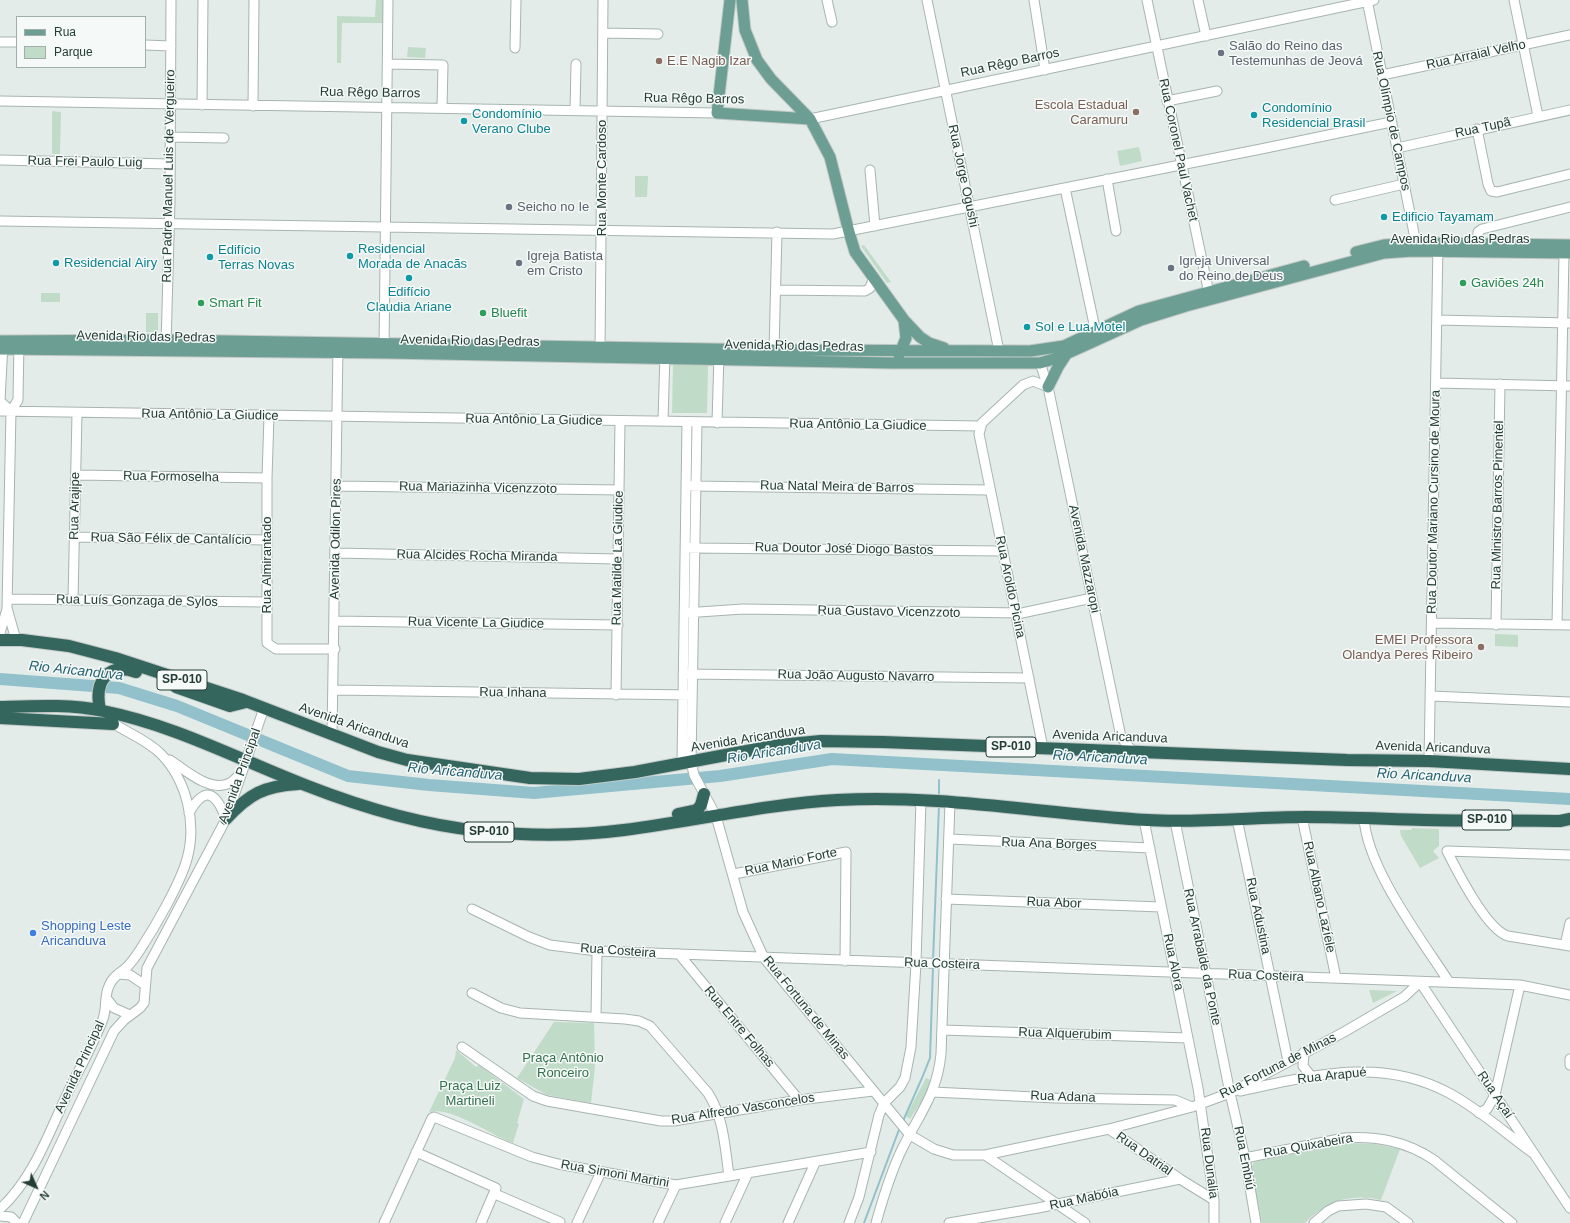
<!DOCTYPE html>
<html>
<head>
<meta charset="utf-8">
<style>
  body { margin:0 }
  #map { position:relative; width:1570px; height:1223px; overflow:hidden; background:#e4ece9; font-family:Arial,sans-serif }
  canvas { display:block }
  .legend { position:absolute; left:16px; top:16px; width:130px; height:52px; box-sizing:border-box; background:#f5f9f7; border:1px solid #a2aeaa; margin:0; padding:5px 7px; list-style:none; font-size:12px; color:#253d37 }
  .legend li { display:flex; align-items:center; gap:8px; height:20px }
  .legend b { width:20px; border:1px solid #a2aeaa }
  .north { position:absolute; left:16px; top:1167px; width:40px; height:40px; -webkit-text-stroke:3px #f5f9f7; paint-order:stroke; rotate:135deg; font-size:11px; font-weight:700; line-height:16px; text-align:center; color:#253d37 }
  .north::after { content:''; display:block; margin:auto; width:14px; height:18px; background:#253d37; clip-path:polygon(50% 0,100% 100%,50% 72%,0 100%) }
</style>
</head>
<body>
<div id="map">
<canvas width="1570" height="1223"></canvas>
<ul class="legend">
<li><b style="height:5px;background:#6d9e93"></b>Rua</li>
<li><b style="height:11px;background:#c0dbc8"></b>Parque</li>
</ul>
<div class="north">N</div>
</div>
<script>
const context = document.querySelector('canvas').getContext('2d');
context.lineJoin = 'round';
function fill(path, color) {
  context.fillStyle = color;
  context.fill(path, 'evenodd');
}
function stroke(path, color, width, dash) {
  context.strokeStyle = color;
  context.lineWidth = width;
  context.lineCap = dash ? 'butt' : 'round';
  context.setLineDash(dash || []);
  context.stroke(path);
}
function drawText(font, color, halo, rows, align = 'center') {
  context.font = font + ' Arial,sans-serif';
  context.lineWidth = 3;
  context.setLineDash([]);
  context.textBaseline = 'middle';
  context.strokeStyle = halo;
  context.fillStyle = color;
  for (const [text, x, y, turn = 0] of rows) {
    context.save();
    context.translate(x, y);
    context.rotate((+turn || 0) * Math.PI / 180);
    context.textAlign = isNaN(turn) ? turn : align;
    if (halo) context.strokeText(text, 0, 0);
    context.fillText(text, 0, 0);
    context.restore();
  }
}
fill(new Path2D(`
  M376 0H383V23H342L341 63H337V16L375 17Z
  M408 47 426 48 425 58 407 57Z
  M52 111 61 112 60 154H52Z
  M1139 147 1142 161 1120 166 1117 151Z
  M635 176H648L647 197H635Z
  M864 245 891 282 887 283 861 246Z
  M41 293H60V302H41Z
  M146 313H158V332H146Z
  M673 365H708L707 413H672Z
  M1495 634 1518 635V647L1495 646Z
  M1412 828 1439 829V846L1433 851 1439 858 1420 868 1401 836 1400 830H1411Z
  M1369 990 1397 991 1373 1003Z
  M554 1022 594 1023 595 1067 591 1103 547 1095 517 1078Z
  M456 1050 476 1067 479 1065 524 1099 517 1123 519 1124 513 1143C490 1135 452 1106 429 1112L455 1058Z
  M926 1078 933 1081 926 1095 910 1119 906 1116Z
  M1348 1143 1375 1144 1400 1149 1381 1200C1351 1193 1326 1201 1305 1223H1262L1251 1169 1254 1162Z`), '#c0dbc8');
stroke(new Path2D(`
  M939 780V797
  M933 961 939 805
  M903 1121 922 1078 930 1058 933 967
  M864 1223 900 1127`), '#92c1cc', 2);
stroke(new Path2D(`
  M0 679 119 688 177 706 348 776 429 785 534 793 720 776 832 759 1570 799`), '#92c1cc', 12);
const minor = new Path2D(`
  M827 0 832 22
  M927 0 999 351
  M1034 0 1045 70
  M1147 0 1210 298
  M1198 0 1206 36
  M1367 0 1416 243
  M1514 0 1538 116
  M603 33 658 34
  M0 42H17
  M145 45 171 46
  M515 48 516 0
  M388 64 443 65 442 108
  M1382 75 1570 35
  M0 101 717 113
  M1167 101 1217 91
  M202 105 203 0
  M253 106 254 0
  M575 110 576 64
  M810 119 1374 0
  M1477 129 1488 184 1491 191 1497 192 1570 174
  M171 137 224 138
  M1397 148 1570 110
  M0 160 170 164
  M870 170 875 226
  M1107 179 1116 231
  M1065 188 1097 338
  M1335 200 1404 184
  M0 221 833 234 1261 149 1391 122
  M1478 244V232L1482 229 1570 207
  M776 290 865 291 870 288 874 277
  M1437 320 1570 323
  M3 343 0 401 11 411
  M166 346 170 201 171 0
  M384 350 388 0
  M774 350 777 232
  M600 353 603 0
  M1040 363 1048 387 1121 737 1133 752
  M1436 383 1570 386
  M0 411 980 426
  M269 416 267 478V643L276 649H335
  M663 421 665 353
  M697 423 691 762 694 775 716 816 743 912 764 958 910 1135 934 1149 953 1155H985L1109 1129 1192 1107 1230 1093 1344 1032 1404 997 1420 982
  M717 423 719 354
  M76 475 267 478
  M337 486 619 490
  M691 486 989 490
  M74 537 267 540
  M690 548 1003 551
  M336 553 617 559
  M8 599 266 602
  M73 600 77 413
  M684 613 743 609 1022 613 1092 598
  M335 621 618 625
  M1432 623 1570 625
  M1496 625 1500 384
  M1557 625 1564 253
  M0 633 7 609
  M16 640 7 608 11 411 18 400 19 342
  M683 674 1029 678
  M334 690 692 695
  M616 695 620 421
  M1431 696 1570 702
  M332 735 338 346
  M1043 748 979 434 982 423 1023 385 1033 381 1048 387
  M170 760C185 770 210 793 230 783 234 781 238 776 242 772
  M1429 761 1438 244
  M682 764 687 422
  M189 813C205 785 216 792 226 819
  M1302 817 1336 978
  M1364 817C1366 867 1422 940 1449 982
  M1237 819 1288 1061
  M1144 820 1198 1088 1214 1200V1223
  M1175 821 1230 1093 1245 1158 1256 1223
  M949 839 1150 848
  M1570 855 1447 851C1457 871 1487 930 1508 936L1570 946
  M734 874 846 852 845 961
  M946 899 1161 907
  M472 909 529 937 550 945 597 951 1495 984 1520 985 1570 995
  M1565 945 1570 923
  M679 954 799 1100
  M118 974 130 975 145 985
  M1420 982 1570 1208
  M472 993 501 1008 520 1013 625 1019 639 1021 650 1026 708 1093C724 1118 725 1148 729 1176
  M107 999 114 1008 130 1015
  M596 1017 597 951
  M942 1030 1188 1038
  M462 1047 533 1096 547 1101 661 1121H674L799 1100 873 1091
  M1304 1052 1303 1066 1311 1076
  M1570 1059V1065
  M1240 1091C1311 1076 1380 1056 1449 1093 1479 1109 1505 1133 1533 1153
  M933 1092 1055 1098 1175 1100 1192 1107
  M1479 1113 1487 1109 1495 1095 1520 985
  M1109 1129 1180 1179
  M416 1152 496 1188 481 1223
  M985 1155 1085 1223
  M1245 1158 1344 1138C1377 1136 1406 1141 1434 1160L1512 1223
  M495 1194 560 1222
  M0 1209C34 1178 50 1130 69 1090 81 1066 94 1043 103 1019 107 1008 104 996 109 986 112 977 120 973 127 967 132 962 136 956 140 950 155 927 180 884 187 859 197 823 187 781 161 754 146 739 125 732 108 720
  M0 1216 11 1217 17 1223
  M23 1223 114 1031 124 1020 140 1008 144 1003 147 968 226 819 264 708
  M384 1223 432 1118 434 1117 532 1157 558 1164 676 1185 871 1152
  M577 1223 601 1172
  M658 1223 676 1185
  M725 1223 748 1173
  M788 1223 815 1163
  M849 1223 859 1197 879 1115 884 1103 900 1087 905 1078 911 1047 916 963 921 800
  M876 1223C883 1198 891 1171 903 1147 920 1113 937 1094 941 1054L950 802
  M949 1223 1038 1208 1180 1179 1214 1200
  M1314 1223 1328 1211 1338 1206 1366 1204 1386 1207 1408 1223`);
const major = new Path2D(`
  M730 0 717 113 810 119
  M742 0 745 30 757 60 771 79 810 119 830 157 849 232 855 252 904 320 920 337 929 343 944 348
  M1356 252 1384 245 1416 243 1570 245
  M0 341 165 340 774 350 1030 351 1064 346 1139 311 1304 266
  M0 349 388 353 892 363H1040L1057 358 1141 320 1186 306 1384 253 1413 251 1570 253
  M899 355 906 338 904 320
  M1048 387 1058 367 1067 353`);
const highway = new Path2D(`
  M0 640H22L69 646 115 658 243 700 378 752 407 760 530 778 579 779 635 772 779 745 821 741 883 742 1347 760 1429 761 1570 769
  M176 687 230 706 246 702
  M0 707C34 706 70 704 103 711 174 725 238 759 305 785 361 807 421 825 481 831 528 836 577 836 624 830 695 821 766 804 837 800 941 794 1043 814 1147 820 1200 823 1253 817 1306 817 1346 817 1385 819 1425 820 1470 821 1515 820 1560 821L1570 819
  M100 710C94 682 107 662 136 672
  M0 718 113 724
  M678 814 697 810 701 805 704 794
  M226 819C249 794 264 786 298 784`);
stroke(minor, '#a7b4b0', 11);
stroke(major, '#c2c9c7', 13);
stroke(highway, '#c2c9c7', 14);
stroke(minor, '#fff', 9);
stroke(major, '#6d9e93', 11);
stroke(highway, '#34665e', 12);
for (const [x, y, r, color] of [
  [1221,53,4,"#6b7280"],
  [659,61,4,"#8d6e63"],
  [1136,112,4,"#8d6e63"],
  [1254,115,4,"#0f9aa8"],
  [464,121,4,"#0f9aa8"],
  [509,207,4,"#6b7280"],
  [1384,217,4,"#0f9aa8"],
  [350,256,4,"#0f9aa8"],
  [210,257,4,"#0f9aa8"],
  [56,263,4,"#0f9aa8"],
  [519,263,4,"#6b7280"],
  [1171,268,4,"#6b7280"],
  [409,278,4,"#0f9aa8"],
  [1463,283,4,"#2e9e5b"],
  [201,303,4,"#2e9e5b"],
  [483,313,4,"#2e9e5b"],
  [1027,327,4,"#0f9aa8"],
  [1481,647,4,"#8d6e63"],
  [33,933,4,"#3f7fe0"]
]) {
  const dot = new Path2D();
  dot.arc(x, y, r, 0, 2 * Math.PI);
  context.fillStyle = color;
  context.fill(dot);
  stroke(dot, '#f5f9f7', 1.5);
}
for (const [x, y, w] of [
  [182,680,50],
  [1011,747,50],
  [1487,820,50],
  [489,832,50]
]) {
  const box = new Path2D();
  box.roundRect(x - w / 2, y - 10, w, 20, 3);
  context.fillStyle = '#f5f9f7';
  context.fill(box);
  stroke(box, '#253d37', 1);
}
drawText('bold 12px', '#253d37', null, [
  ["SP-010",182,680],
  ["SP-010",1011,747],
  ["SP-010",1487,820],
  ["SP-010",489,832]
]);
drawText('13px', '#5b616d', '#f5f9f7', [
  ["Salão do Reino das",1229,46],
  ["Testemunhas de Jeová",1229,61],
  ["Seicho no Ie",517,207],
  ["Igreja Batista",527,256],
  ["em Cristo",527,271],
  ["Igreja Universal",1179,261],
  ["do Reino de Deus",1179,276]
], 'left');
drawText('13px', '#253d37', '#f5f9f7', [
  ["Rua Arraial Velho",1476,55,-12],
  ["Rua Rêgo Barros",1010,63,-12],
  ["Rua Rêgo Barros",370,93,1],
  ["Rua Rêgo Barros",694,99,1],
  ["Rua Olímpio de Campos",1391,121,78],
  ["Rua Tupã",1483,128,-12],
  ["Rua Coronel Paul Vachet",1178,150,78],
  ["Rua Frei Paulo Luig",85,162,1],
  ["Rua Padre Manuel Luis de Vergueiro",169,176,-89],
  ["Rua Jorge Ogushi",963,176,78],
  ["Rua Monte Cardoso",602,178,-90],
  ["Avenida Rio das Pedras",1460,239],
  ["Avenida Rio das Pedras",146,337,1],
  ["Avenida Rio das Pedras",470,341,1],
  ["Avenida Rio das Pedras",794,346,1],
  ["Rua Antônio La Giudice",210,415,1],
  ["Rua Antônio La Giudice",534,420,1],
  ["Rua Antônio La Giudice",858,425,1],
  ["Rua Formoselha",171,477,1],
  ["Rua Natal Meira de Barros",837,487,1],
  ["Rua Mariazinha Vicenzzoto",478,488,1],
  ["Rua Doutor Mariano Cursino de Moura",1434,502,-89],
  ["Rua Ministro Barros Pimentel",1498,505,-89],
  ["Rua Arajipe",75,506,-89],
  ["Rua São Félix de Cantalício",171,539,1],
  ["Avenida Odilon Pires",336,539,-89],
  ["Rua Doutor José Diogo Bastos",844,549,1],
  ["Rua Alcides Rocha Miranda",477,556,1],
  ["Rua Matilde La Giudice",618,558,-89],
  ["Avenida Mazzaropi",1084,559,78],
  ["Rua Almirantado",267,565,-90],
  ["Rua Aroldo Picina",1010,587,78],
  ["Rua Luís Gonzaga de Sylos",137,601,1],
  ["Rua Gustavo Vicenzzoto",889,612,1],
  ["Rua Vicente La Giudice",476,623,1],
  ["Rua João Augusto Navarro",856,676,1],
  ["Rua Inhana",513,693,1],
  ["Avenida Aricanduva",354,726,19],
  ["Avenida Aricanduva",1110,737,2],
  ["Avenida Aricanduva",748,739,-9],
  ["Avenida Aricanduva",1433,748,2],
  ["Avenida Principal",240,776,-70],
  ["Rua Ana Borges",1049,844,2],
  ["Rua Mario Forte",791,862,-12],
  ["Rua Albano Lazíele",1319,897,78],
  ["Rua Abor",1054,903,2],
  ["Rua Adustina",1258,916,78],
  ["Rua Costeira",618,951,4],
  ["Rua Arrabalde da Ponte",1202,957,78],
  ["Rua Alora",1173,962,78],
  ["Rua Costeira",942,964,2],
  ["Rua Costeira",1266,976,2],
  ["Rua Fortuna de Minas",806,1008,51],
  ["Rua Entre Folhas",739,1027,50],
  ["Rua Alquerubim",1065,1034,2],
  ["Rua Fortuna de Minas",1278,1066,-27],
  ["Avenida Principal",80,1067,-65],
  ["Rua Arapué",1332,1076,-6],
  ["Rua Açaí",1495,1095,56],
  ["Rua Adana",1063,1097,2],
  ["Rua Alfredo Vasconcelos",743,1109,-9],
  ["Rua Quixabeira",1308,1146,-10],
  ["Rua Datrial",1144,1154,35],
  ["Rua Embiú",1244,1158,79],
  ["Rua Dunalia",1209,1163,83],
  ["Rua Simoni Martini",615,1174,10],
  ["Rua Mabóia",1084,1199,-12]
]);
drawText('13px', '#785e54', '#f5f9f7', [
  ["E.E Nagib Izar",667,61,"left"],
  ["Escola Estadual",1128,105],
  ["Caramuru",1128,120],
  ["EMEI Professora",1473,640],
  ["Olandya Peres Ribeiro",1473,655]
], 'right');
drawText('13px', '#0d838f', '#f5f9f7', [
  ["Condomínio",1262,108],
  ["Residencial Brasil",1262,123],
  ["Condomínio",472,114],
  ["Verano Clube",472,129],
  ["Edificio Tayamam",1392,217],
  ["Residencial",358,249],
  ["Morada de Anacãs",358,264],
  ["Edifício",218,250],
  ["Terras Novas",218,265],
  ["Residencial Airy",64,263],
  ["Edifício",409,292,"center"],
  ["Claudia Ariane",409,307,"center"],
  ["Sol e Lua Motel",1035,327]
], 'left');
drawText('13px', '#27864d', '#f5f9f7', [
  ["Gaviões 24h",1471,283],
  ["Smart Fit",209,303],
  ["Bluefit",491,313]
], 'left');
drawText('13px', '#366cbe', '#f5f9f7', [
  ["Shopping Leste",41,926],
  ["Aricanduva",41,941]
], 'left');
drawText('13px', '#33704d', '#f5f9f7', [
  ["Praça Antônio",563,1058],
  ["Ronceiro",563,1073],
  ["Praça Luiz",470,1086],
  ["Martineli",470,1101]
]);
drawText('italic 14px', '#256373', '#f5f9f7', [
  ["Rio Aricanduva",76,671,6],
  ["Rio Aricanduva",774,752,-9],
  ["Rio Aricanduva",1100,758,3],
  ["Rio Aricanduva",455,772,5],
  ["Rio Aricanduva",1424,776,3]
]);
</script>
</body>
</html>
